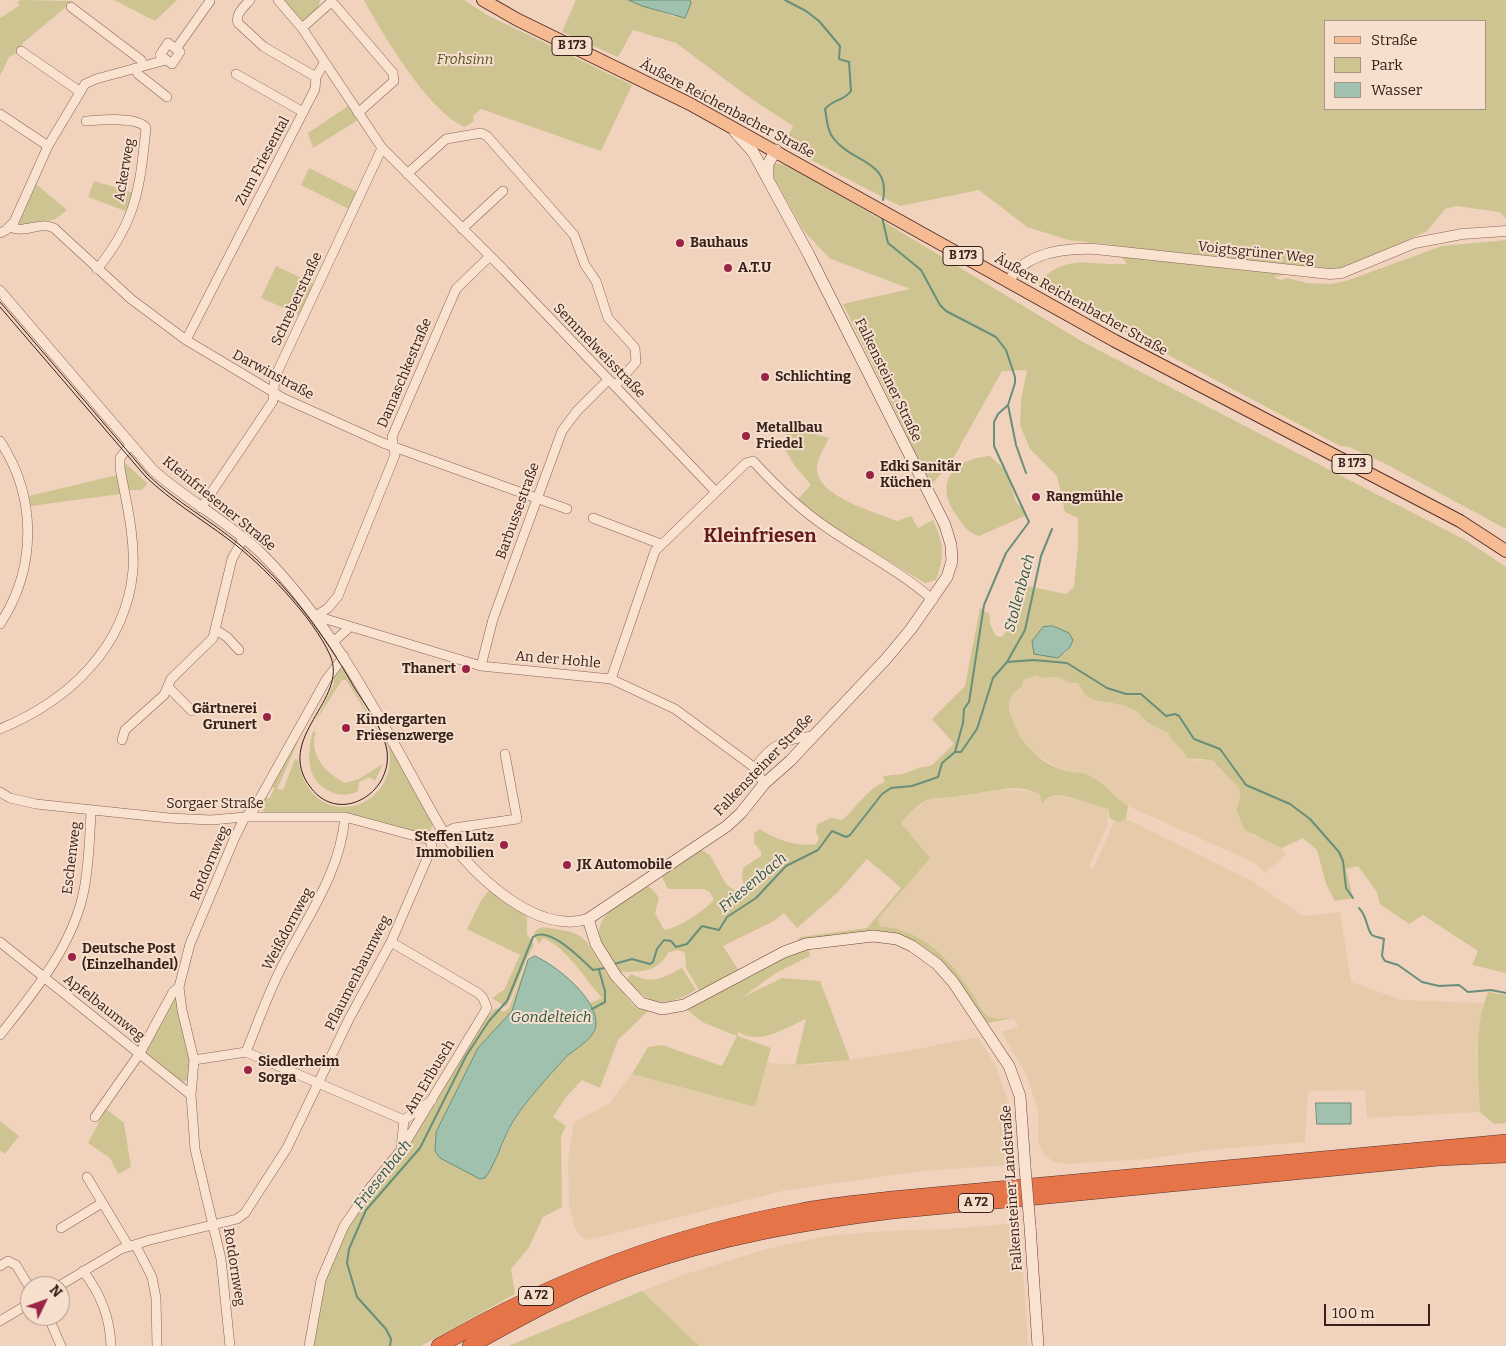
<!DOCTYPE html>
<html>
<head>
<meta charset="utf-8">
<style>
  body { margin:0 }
  #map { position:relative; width:1506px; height:1346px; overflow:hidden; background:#f0d2bd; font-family:Bitter,serif }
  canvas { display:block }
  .legend { position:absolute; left:1324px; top:20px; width:162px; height:90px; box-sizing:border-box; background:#f7dfcd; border:1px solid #aa9386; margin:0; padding:6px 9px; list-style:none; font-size:15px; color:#37211b }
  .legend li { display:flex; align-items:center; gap:10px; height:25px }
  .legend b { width:25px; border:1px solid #aa9386 }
  .north { position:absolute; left:20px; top:1276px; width:50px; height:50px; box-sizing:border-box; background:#f7dfcd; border:1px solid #aa9386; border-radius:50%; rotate:48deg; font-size:14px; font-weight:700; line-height:20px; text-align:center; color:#37211b }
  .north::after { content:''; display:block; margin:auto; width:18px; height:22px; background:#9a2346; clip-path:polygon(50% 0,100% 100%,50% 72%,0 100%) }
  .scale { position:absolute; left:1324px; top:1304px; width:106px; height:22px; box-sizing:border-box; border:2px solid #37211b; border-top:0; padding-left:6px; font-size:15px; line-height:18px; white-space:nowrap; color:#37211b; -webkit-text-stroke:4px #f7dfcd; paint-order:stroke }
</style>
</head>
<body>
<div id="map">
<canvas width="1506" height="1346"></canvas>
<ul class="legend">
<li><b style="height:6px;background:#f6bb92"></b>Straße</li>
<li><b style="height:14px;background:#cec491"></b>Park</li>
<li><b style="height:14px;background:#a1c1af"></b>Wasser</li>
</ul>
<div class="north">N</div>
<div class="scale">100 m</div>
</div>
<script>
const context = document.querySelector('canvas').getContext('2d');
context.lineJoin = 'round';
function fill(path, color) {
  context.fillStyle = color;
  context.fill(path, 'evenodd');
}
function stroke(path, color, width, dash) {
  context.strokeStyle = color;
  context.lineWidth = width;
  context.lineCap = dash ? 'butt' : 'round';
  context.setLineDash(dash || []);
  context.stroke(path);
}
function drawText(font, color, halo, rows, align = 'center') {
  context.font = font + ' Bitter,serif';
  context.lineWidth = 4;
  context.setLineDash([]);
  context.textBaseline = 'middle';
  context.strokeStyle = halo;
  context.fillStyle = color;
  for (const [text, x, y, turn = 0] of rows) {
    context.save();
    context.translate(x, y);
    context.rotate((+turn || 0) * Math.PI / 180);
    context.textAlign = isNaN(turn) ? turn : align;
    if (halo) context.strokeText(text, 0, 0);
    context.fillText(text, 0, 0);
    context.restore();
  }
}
fill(new Path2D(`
  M1037 675 1043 678 1059 677 1069 683H1078L1085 695 1108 703 1122 705 1137 711 1148 723 1168 733 1176 744 1185 751 1187 758 1197 761 1208 759 1213 761 1239 788 1240 799 1236 810 1253 836 1267 839 1282 848 1285 855 1265 873 1255 863 1128 806 1116 798 1107 788 1077 772 1062 770 1033 753 1013 725 1009 700 1012 693 1022 687 1023 680Z
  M992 789 1033 791 1040 795 1042 802 1059 794 1071 799 1090 802 1108 809V824L1089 866 1093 870 1117 814 1250 880 1303 916 1340 912 1351 982 1402 1000 1484 1003 1476 1052 1480 1112 1367 1118 1365 1090 1308 1091 1305 1142 1208 1150 1148 1159 1065 1164 1052 1161 1044 1154 1038 1141V1110L1026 1074 1001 1032 1018 1027 1013 1018 999 1019 990 1017 982 1009 945 958 932 946 889 927 880 926 878 919 930 858 901 823 912 811 929 799 963 796Z
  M978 1037 996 1066 1011 1110 1015 1157 1009 1165 921 1171 782 1191 588 1240 581 1237 575 1228 569 1205 568 1160 574 1122 609 1104 632 1074 755 1107 767 1063 812 1065 902 1052Z
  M1020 1223 1028 1346H699L642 1291 683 1275 766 1249 826 1236 883 1231 949 1229Z`), '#e6cbab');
fill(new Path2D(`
  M20 0 73 1 23 43 18 52 9 57 0 76V18L20 5 17 3Z
  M114 0H177L155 21Z
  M282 0H320L318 9 303 22Z
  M364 0H464L487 15 632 85 601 151 481 109 473 116 474 121 465 127C429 112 383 35 364 0Z
  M576 0H629L675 17 691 3 690 0H1506V219L1500 212 1456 206 1445 209 1427 231 1368 258 1340 268 1306 271 1273 277 1281 280 1287 278 1307 283 1331 284 1346 281 1442 246 1506 240V529L1386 464 1349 447 1340 446 1036 285C1066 251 1089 266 1127 264L1113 245 1068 240 1027 227 979 190 900 206 784 146 793 126 750 98 676 43 633 30 618 57 562 32ZM1325 21H1485V109H1325Z
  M348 106 358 120 313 148 308 133Z
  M776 163 795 168 1083 342 1467 541 1506 567V973L1472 965 1478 951 1423 915 1409 924 1380 904 1377 892 1358 866 1346 869 1353 898 1335 901 1326 884 1317 850 1303 838 1282 848 1245 830 1236 810 1240 799 1239 788 1213 761C1205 758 1196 760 1187 758 1183 746 1172 744 1168 733L1148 723 1137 711 1122 705 1094 700 1085 695 1078 683H1069L1059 677 1043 678 1037 675 1023 680 1022 687C1010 694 1007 701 1011 715 1017 739 1038 762 1062 770 1072 773 1083 771 1092 777 1106 785 1115 798 1128 806L1126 819 1120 822 1110 819 1108 809C1099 806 1063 794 1056 795 1050 796 1046 799 1042 803L1040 795C1017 781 986 793 961 796 951 798 940 797 930 799 919 802 908 815 901 823L930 858 878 919 880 926C923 930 949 958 971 992 977 1000 981 1012 990 1017 997 1020 1006 1018 1013 1018L988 1023 944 964 928 950 909 939 797 941 800 937 867 928 901 888 867 859 837 893 797 928 784 913 774 921 723 946 737 968 746 974 808 947 810 956 776 973 743 997 782 978 820 981 850 1060 795 1065 806 1019C784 1028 760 1046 738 1032V1036L771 1048 755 1107 632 1074 648 1047 662 1045 722 1066 737 1036 702 1022 686 1009 699 1000V990L686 968 685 953 678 950 669 952C655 974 643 971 620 972 579 923 605 914 645 885L652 889 659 898 655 913 664 930C677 929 705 910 714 900L710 892 704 889H668L663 879 662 873 700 849 710 855 726 884 740 895 746 889 742 879 743 868 761 856V851L754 843V833L760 829C775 840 798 847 816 844L819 838 816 832 817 824 831 818 842 820C856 809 867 788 885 782L883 776 903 774 921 767 931 766 954 744 932 719 965 686 980 608 989 614 990 624 996 636 1002 637 1009 627 1027 586 1066 594 1074 587 1078 545V518L1065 512 1057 476 1030 449 1020 425 1021 400 1027 370 1002 371 950 464 931 485 843 304 910 289 829 258 804 231 772 174V167ZM1043 627 1073 640 1065 654 1032 641Z
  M309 168 357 192 349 209 301 185Z
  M94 181 134 193 128 212 88 197Z
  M36 184 67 210 54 220C41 219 32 228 18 225Z
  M276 266 314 284 300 315 261 298Z
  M789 427 829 438C824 449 814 462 818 475 824 498 877 513 897 521L911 516 918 528 933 520C944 544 945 554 936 580L925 583 836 529 797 500 811 485 795 466 782 445Z
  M990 456 1006 471 1016 502 1027 515 979 536C967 532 964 526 957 516 933 483 953 459 990 456Z
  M125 463 146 482 147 484 142 490H127L122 464Z
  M117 475 120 494 31 506 29 496Z
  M341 669H343L382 738 346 680H342L315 722 333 686 335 672Z
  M313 731 316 732C308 755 326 773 345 783L359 779 383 764 375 781 370 777 359 782 358 791C339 802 313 787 310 766 308 754 310 742 313 731Z
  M385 735 433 824 428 836 395 826 266 813 262 810 265 798H270L274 789 272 786 300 737 277 789 283 790 295 759 298 760C312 842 413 806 385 735Z
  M491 888 527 917V934L534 945C522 964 518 987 506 1007L492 998 504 990 520 955 467 929 482 899Z
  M543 927 572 932 580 936 587 942 606 973 633 1005 638 1009 648 1011 618 1040 600 1088 582 1080 566 1097 553 1117 566 1126 561 1136 562 1207 543 1217 529 1247 511 1269 515 1294 421 1346H312L324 1277 348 1225 430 1109 487 1017 496 1008 504 1012 509 1008 528 960 512 1011 478 1048 436 1132 434 1141 502 1148C510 1119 546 1076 568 1055 576 1048 589 1041 594 1032 599 1024 593 1012 590 1003L602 998C585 979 566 947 543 938L539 944 534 935 536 930Z
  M682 968 696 990C666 1008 650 1006 626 980L631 974C653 985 662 978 682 968Z
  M1488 992 1506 995V1123L1494 1124 1480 1112C1478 1072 1473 1031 1488 992Z
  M174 998 177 1000 190 1063 188 1080 180 1082 144 1052Z
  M106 1109 124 1123 131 1167 118 1174 110 1158 88 1143Z
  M0 1121 19 1136 5 1154 0 1150Z
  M642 1291 699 1346H508Z`), '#cec491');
const water = new Path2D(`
  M629 0H690L691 3 685 18 642 6Z
  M1053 626 1069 633 1073 640 1070 647 1058 658 1034 654 1032 641 1043 627Z
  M535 956C557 966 598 999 596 1025 595 1039 574 1049 565 1058 548 1077 528 1098 514 1120 502 1139 498 1160 485 1178L480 1179 440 1158 435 1151 436 1132 478 1048 512 1011 528 960Z
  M1316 1103H1351V1124H1317Z`);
fill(water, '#a1c1af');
stroke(water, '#688f7a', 1);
stroke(new Path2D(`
  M785 0 806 11 819 21 840 46 839 59 849 62 851 91C843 102 834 98 825 109 827 119 827 131 834 139 852 163 891 160 883 200
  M1008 405 1016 445 1026 473
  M1007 662 1034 660 1067 663 1107 688 1126 694H1141L1166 716 1175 714 1179 716 1194 739 1220 749 1246 785 1290 804 1310 819 1339 852 1343 861 1346 888 1353 898
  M955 752H961L977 729 993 678 1007 662 1025 630 1041 556 1052 529
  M1359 908C1368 917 1366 929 1372 935 1376 938 1380 937 1384 939L1382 956 1385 961 1398 965 1422 982 1439 986 1459 985 1468 992 1491 990 1506 993
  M614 964 632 959 650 964 653 962 657 949 664 940 671 941 676 947 687 944 702 926 719 930 727 917 756 898 786 866 818 850 832 831 846 837 850 835 882 794 891 788 912 786 938 777 942 763 955 752 963 723 964 709 969 702 984 605 1006 553 1029 522 994 446V422L998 414 1008 405 1015 383V377L1006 350 996 337 946 311 940 305 921 270 888 243 882 217
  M592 1009 605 1002V991L599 970
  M390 1346 391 1339 386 1329 357 1297 347 1263 349 1249 366 1210 420 1148 466 1056 489 1021 507 1001 533 937C549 925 581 959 593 970L605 968`), '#688f7a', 2);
const minor = new Path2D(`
  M250 0C244 7 235 14 238 23L264 47 316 77
  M278 0 302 28 382 148 504 270 716 492
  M71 7 141 60 143 66
  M302 28 329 4H334L393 73 394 81 358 113
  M168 43 180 52 172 64 160 55Z
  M176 49 210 1
  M21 51 79 91
  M135 68 138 74 167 97
  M236 74 303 112
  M0 114 48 146
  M86 121C100 120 138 116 146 128 140 188 136 222 97 269
  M407 174 446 139 481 133 487 136 574 235 585 265 596 281 608 318 635 348 636 362 615 386
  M10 227C25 234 39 221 54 228L131 299 186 340 283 398 383 443 567 509
  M462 229 503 191
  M0 233 6 230 14 222 48 146 85 84 96 79 166 60
  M186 340 315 89 316 77 324 63
  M0 441C37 497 37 568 0 624
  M201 508 273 401 275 377 382 148
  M593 518 658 543 660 546
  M316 616 481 666 611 679 675 709 755 768 764 784
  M316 616 328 608 338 596 395 455 392 437 456 289 490 256
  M216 630 227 637 239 650
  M333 642 350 627
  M481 666 493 619 562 431 577 411 608 380
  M611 679 655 551 746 463 753 461C775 485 798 508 826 527 862 552 900 571 933 600
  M169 688 192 711
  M0 729C68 701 126 648 133 570 135 535 126 502 120 468V458L130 445
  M122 740 125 730 164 695 171 679 213 638 232 559 243 539
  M755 768C771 744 785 739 813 736
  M0 792 10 798 36 804 169 818 211 820 245 817H345L430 840
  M430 840 454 828 517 819 505 754
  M0 942 191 1095
  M0 1035C34 992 73 946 84 890 89 864 90 837 91 810
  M246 1052C259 1020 270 987 287 957 311 911 340 871 345 817
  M194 1060 246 1052 404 1120 401 1148
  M95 1117 140 1053 173 992 179 987
  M404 1120 432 1100
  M87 1177 129 1247
  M61 1228 102 1203
  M136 1246 152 1277 156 1298 157 1346
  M0 1266 8 1261 16 1265 30 1288
  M83 1271C101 1294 110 1317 111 1346
  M59 1286 121 1249 150 1240 237 1219 245 1213 287 1148 349 1019 391 942 432 847 430 840
  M48 1316 61 1346
  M0 1321 30 1303
  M230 1346 221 1259 195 1149 191 1095 194 1060 182 1010 179 987 190 944 235 837 245 817 254 809 326 680 344 656
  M309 1346 321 1280 344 1226 369 1189 401 1150 487 1008 483 998 478 993 391 942`);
const tertiary = new Path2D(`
  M1008 282C1025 252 1064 248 1095 249L1330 274 1342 273 1415 243 1462 234 1506 231
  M0 291 153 470C186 500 229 522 261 553 340 632 388 736 443 832 472 873 534 935 588 919`);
const secondary = new Path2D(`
  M735 132 753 152 809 255 945 525 951 545 952 561 947 577 911 629 886 659 790 761 764 784 741 813 727 826 588 919 596 944 616 976 641 1003 662 1009 684 1005 784 952 806 944 873 936 897 939 912 946 937 964 953 982 1009 1066 1020 1096 1025 1167
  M768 178V164L776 150
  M1030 1226 1038 1346`);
const primary = new Path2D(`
  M483 0 518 20 690 104 1115 341 1416 498 1460 521 1506 551`);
const motorway = new Path2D(`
  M439 1346C552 1281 673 1234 801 1211 830 1205 861 1203 891 1199L1506 1142
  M470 1346C523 1316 576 1287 634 1267 718 1237 805 1222 893 1211L1439 1158 1506 1155`);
stroke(minor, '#886256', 10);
stroke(tertiary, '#886256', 11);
stroke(secondary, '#6a4439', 12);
stroke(primary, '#56322b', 14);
stroke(motorway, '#56322b', 16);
stroke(minor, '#fae2d1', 9);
stroke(tertiary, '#fae2d1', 10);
stroke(secondary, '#fae2d1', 11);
stroke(primary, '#f6bb92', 12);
stroke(motorway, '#e57449', 15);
stroke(new Path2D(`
  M0 302 148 475C176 502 210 520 240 545 287 584 324 634 354 687 365 705 381 725 386 746 397 790 341 827 311 788 272 738 350 700 330 655 313 617 262 564 228 539 200 518 171 501 146 477L0 307`), '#37211b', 1);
const secondaryBridge = new Path2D(`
  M1025 1167 1030 1226`);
stroke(secondaryBridge, '#6a4439', 12, []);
stroke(secondaryBridge, '#fae2d1', 11);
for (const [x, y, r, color] of [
  [680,243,5,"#9a2346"],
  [728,268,5,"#9a2346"],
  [765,377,5,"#9a2346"],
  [746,436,5,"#9a2346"],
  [870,475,5,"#9a2346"],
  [1036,497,5,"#9a2346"],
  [466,669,5,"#9a2346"],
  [267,717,5,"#9a2346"],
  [346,728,5,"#9a2346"],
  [504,845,5,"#9a2346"],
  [567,865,5,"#9a2346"],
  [72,957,5,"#9a2346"],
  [248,1070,5,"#9a2346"]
]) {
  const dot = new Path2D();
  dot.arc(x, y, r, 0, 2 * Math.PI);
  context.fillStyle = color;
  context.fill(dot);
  stroke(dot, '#f7dfcd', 2);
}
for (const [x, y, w] of [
  [572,46,40],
  [963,256,40],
  [1352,464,40],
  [976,1203,35],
  [536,1296,35]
]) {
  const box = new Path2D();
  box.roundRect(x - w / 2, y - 9.5, w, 19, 4);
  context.fillStyle = '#f7dfcd';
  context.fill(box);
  stroke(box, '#37211b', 1);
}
drawText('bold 12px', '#37211b', null, [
  ["B 173",572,46],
  ["B 173",963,256],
  ["B 173",1352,464],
  ["A 72",976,1203],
  ["A 72",536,1296]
]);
drawText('italic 14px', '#545321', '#f7dfcd', [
  ["Frohsinn",465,60]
]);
drawText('14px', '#37211b', '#f7dfcd', [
  ["Äußere Reichenbacher Straße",727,109,28],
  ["Zum Friesental",263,161,-62],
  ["Ackerweg",125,170,-80],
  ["Voigtsgrüner Weg",1256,253,6],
  ["Schreberstraße",297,299,-65],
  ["Äußere Reichenbacher Straße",1081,305,29],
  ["Semmelweisstraße",599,351,46],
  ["Damaschkestraße",405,373,-67],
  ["Darwinstraße",273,375,28],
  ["Falkensteiner Straße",888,380,64],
  ["Kleinfriesener Straße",219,504,39],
  ["Barbussestraße",518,511,-70],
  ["An der Hohle",558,660,5],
  ["Falkensteiner Straße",764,765,-46],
  ["Sorgaer Straße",215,804],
  ["Eschenweg",72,858,-83],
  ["Rotdornweg",210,863,-67],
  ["Weißdornweg",288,929,-62],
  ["Pflaumenbaumweg",358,973,-63],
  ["Apfelbaumweg",104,1008,38],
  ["Am Erlbusch",430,1077,-59],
  ["Falkensteiner Landstraße",1012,1188,-94],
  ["Rotdornweg",234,1267,81]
]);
drawText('bold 14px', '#37211b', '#f7dfcd', [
  ["Bauhaus",690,243],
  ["A.T.U",738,268],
  ["Schlichting",775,377],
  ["Metallbau",756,428],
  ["Friedel",756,444],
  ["Edki Sanitär",880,467],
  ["Küchen",880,483],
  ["Rangmühle",1046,497],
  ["Thanert",456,669,"right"],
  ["Gärtnerei",257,709,"right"],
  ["Grunert",257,725,"right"],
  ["Kindergarten",356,720],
  ["Friesenzwerge",356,736],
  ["Steffen Lutz",494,837,"right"],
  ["Immobilien",494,853,"right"],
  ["JK Automobile",577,865],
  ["Deutsche Post",82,949],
  ["(Einzelhandel)",82,965],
  ["Siedlerheim",258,1062],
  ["Sorga",258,1078]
], 'left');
drawText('italic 15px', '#2a5848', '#f7dfcd', [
  ["Stollenbach",1020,593,-75],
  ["Friesenbach",753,883,-40],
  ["Gondelteich",551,1018],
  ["Friesenbach",383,1175,-52]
]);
drawText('bold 19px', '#66191e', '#f7dfcd', [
  ["Kleinfriesen",760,537]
]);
</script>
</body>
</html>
